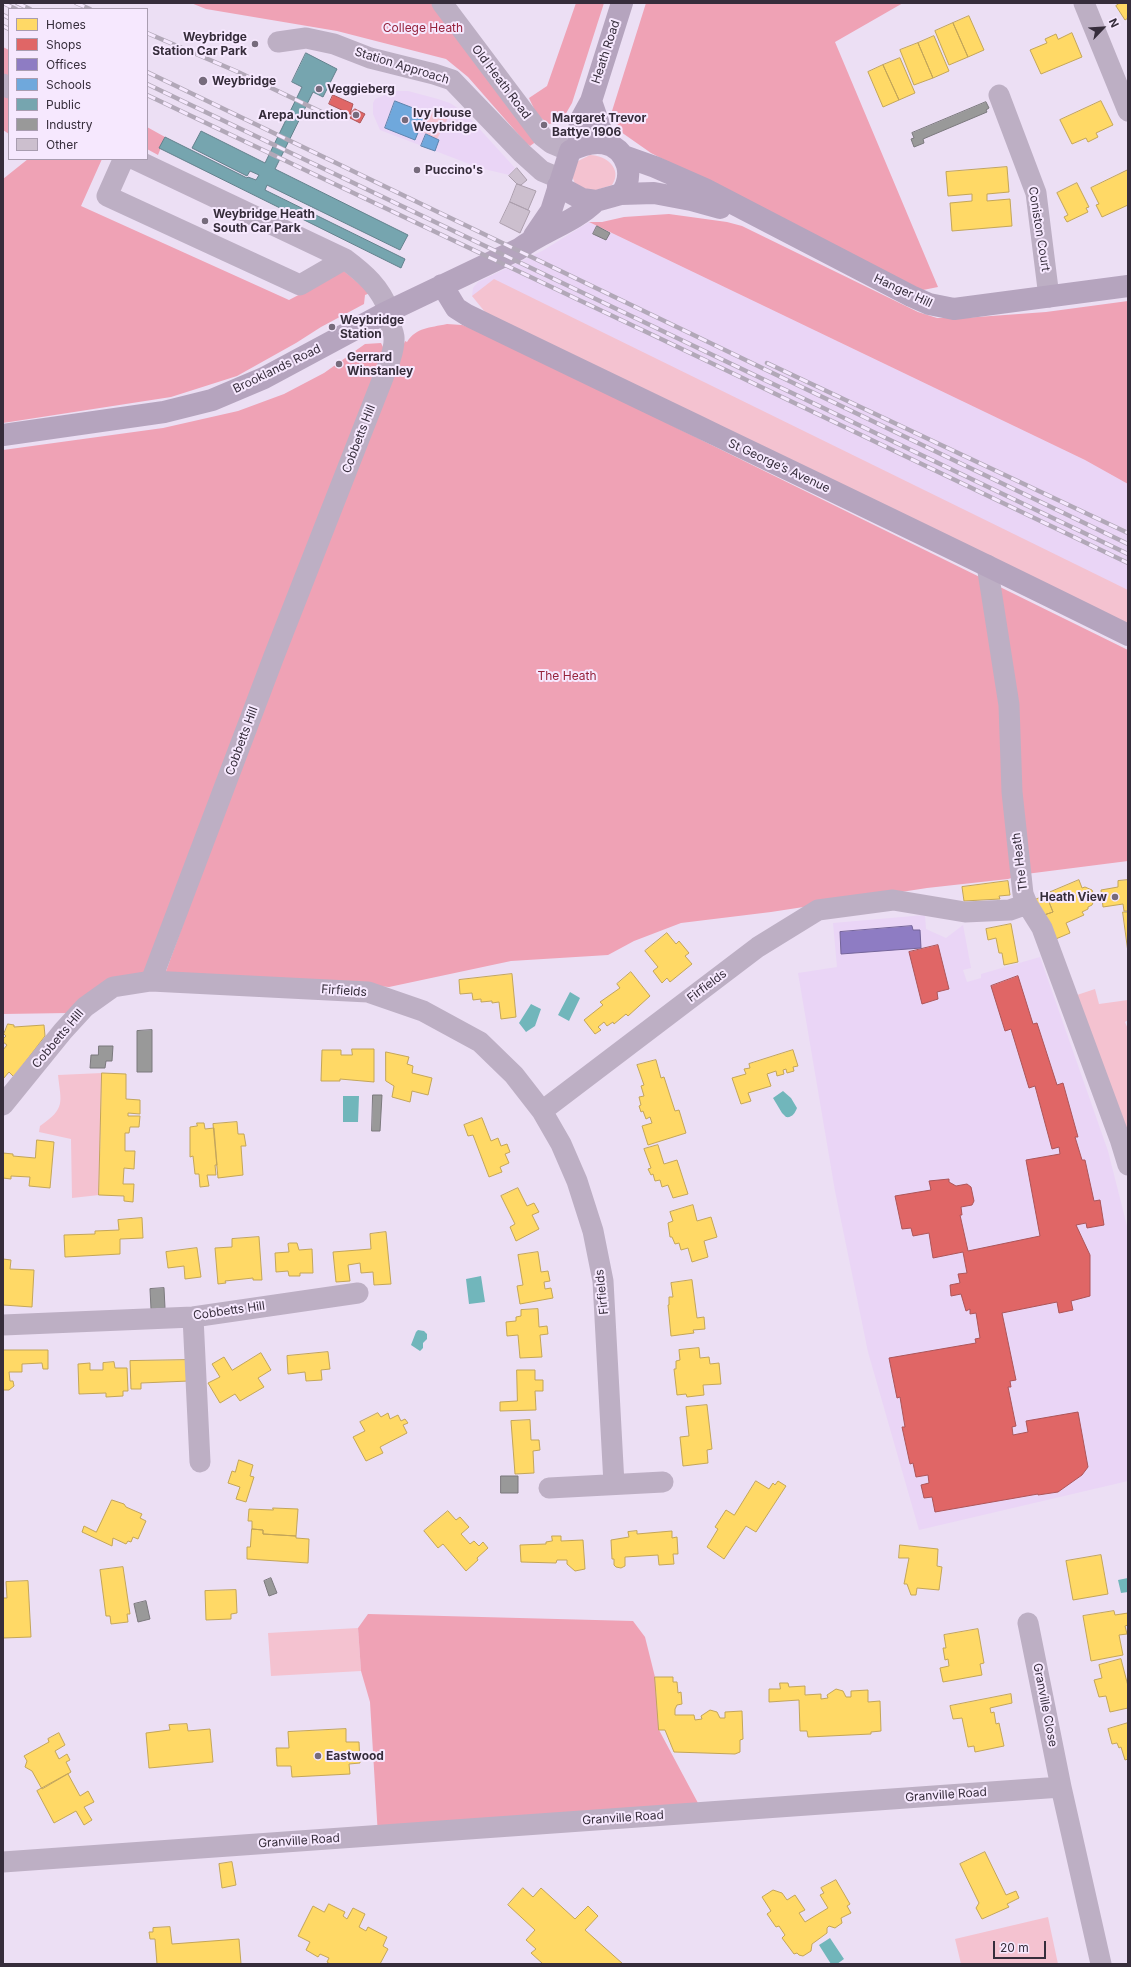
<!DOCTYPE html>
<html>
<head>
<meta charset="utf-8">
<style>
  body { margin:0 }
  #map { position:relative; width:1131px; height:1967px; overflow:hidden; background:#ecdff4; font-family:Inter,sans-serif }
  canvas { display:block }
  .frame { position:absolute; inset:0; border:4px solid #362d3b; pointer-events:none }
  .legend { position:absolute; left:8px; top:8px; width:140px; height:152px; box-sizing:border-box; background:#f6e8fe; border:1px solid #a99db0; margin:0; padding:5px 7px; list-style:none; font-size:12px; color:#362d3b }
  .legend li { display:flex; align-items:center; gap:8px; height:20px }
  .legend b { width:20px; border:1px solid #a99db0 }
  .north { position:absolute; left:1083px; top:8px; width:40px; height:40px; -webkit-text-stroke:3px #f6e8fe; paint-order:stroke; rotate:65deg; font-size:11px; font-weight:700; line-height:16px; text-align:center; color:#362d3b }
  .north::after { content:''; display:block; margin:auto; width:14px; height:18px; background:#362d3b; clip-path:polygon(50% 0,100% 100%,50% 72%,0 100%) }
  .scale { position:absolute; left:993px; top:1941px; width:53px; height:18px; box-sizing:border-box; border:2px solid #362d3b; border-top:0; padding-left:5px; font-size:12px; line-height:14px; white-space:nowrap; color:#362d3b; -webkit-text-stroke:3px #f6e8fe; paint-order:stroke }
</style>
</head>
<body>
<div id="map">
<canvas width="1131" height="1967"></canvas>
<div class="frame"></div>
<ul class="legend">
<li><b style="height:11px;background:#ffd966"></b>Homes</li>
<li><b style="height:11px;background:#e06666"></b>Shops</li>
<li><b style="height:11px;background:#8e7cc3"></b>Offices</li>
<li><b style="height:11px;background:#6fa8dc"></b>Schools</li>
<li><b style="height:11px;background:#76a5af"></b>Public</li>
<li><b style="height:11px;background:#999"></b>Industry</li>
<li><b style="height:11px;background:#ccbfce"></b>Other</li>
</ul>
<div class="north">N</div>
<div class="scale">20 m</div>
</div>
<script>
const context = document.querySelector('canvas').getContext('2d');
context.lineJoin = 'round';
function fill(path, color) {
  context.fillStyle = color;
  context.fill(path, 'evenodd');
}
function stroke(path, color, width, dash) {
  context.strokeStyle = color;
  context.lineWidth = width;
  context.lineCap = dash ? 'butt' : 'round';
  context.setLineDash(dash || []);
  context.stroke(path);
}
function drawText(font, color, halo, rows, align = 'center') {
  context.font = font + ' Inter,sans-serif';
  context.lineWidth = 4;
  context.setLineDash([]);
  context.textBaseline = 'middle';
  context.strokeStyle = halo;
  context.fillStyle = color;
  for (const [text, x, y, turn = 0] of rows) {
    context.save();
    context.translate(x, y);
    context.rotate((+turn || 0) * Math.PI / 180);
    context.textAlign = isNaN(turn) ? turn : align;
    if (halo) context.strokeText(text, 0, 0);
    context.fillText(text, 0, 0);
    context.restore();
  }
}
fill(new Path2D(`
  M396 91H408L438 99 450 103 465 113 515 168 509 175 480 168 380 130 373 114V103L375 99Z
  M589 222 1085 460 1128 484V626L485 312 472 296 473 288 478 282 542 251Z
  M925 915 926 929 946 938 963 925 971 968 963 970 967 982 981 978V974L1040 957 1108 1151 1128 1230V1481L919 1530 868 1352 835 1191 798 973 837 967 833 923Z`), '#ead5f6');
fill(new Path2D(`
  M431 109 449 116 437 139 421 131Z
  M590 155C606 155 623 169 612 185L590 192 577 189 572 176 576 162Z
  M494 279 1128 590V626L485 312 472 296Z
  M1095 989 1099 1004 1128 1000V1020L1125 1022 1128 1029V1135L1074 996Z
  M102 1073 99 1195 72 1198 71 1139 39 1132 40 1126C66 1108 61 1103 58 1075Z
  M358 1628 361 1671 271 1676 268 1633Z
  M1048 1917 1058 1964H961L955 1939Z`), '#f4c2d0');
fill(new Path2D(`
  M191 3H434L537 141 530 146 526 143 468 77 446 59 337 31 206 9Z
  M576 3H604L572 103 561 122 549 124 537 115 529 98 547 86Z
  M646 3H903L835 42 938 287 923 290 916 289 651 153 621 132 612 111Z
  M3 47 9 50V134L3 130Z
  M147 127 165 137 158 155 147 149Z
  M28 159H102L81 206 289 300 344 271 370 293 365 295 364 304 321 327 296 343 237 376 171 397 3 423V179Z
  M669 214 727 222 742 226 918 312 937 318H964L1046 312 1128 301V484L1085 460 589 222H602L624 217Z
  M447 324 462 325 484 333 1128 650V861L1026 874 1008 879 927 888 771 912 681 923 634 941 608 955 511 961 389 987 296 979 165 974 211 847 405 341 407 342C417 327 429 328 447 324Z
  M381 343 384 349 148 979 68 1013 3 1014V450L163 428 238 411 284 394 324 373 365 344Z
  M368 1614 633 1621 645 1637 655 1677 659 1730 706 1818 378 1836 370 1702 361 1671 358 1628Z`), '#efa2b5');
fill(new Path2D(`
  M570 992 580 998 569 1021 558 1015Z
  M531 1004 541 1009 535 1026 526 1032 519 1023Z
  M783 1091 791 1098 797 1108C795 1113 792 1118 786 1117L782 1113 773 1098Z
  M343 1096H359L358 1122H343Z
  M481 1276 485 1302 469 1304 466 1279Z
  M418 1330 424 1331 427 1334V1339L423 1343V1348L420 1351 411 1345 416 1332Z
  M1128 1578V1592L1121 1593 1118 1580Z
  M830 1938 844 1959 837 1964H831L819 1945Z`), '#71b6bb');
const homes = new Path2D(`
  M1120 3H1128V18L1125 20 1116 6Z
  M969 16 984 50 968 57 953 23Z
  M953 23 968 57 949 65 935 31Z
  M1072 33 1082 57 1041 74 1030 50 1047 43 1045 39 1056 34 1058 39Z
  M934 36 949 71 933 78 918 43Z
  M918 43 933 78 914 85 900 50Z
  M900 58 915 93 899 100 883 65Z
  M883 65 899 100 883 107 868 72Z
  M1101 101 1113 125 1096 133 1098 137 1088 142 1086 138 1072 144 1060 120Z
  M1007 167 1009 192 987 194V201L1010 199 1012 226 952 231 950 203 972 201V194L948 196 946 172Z
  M1128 170V205L1102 217 1096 205 1099 204 1091 188Z
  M1077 183 1089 207 1086 208 1088 212 1067 222 1064 217 1068 215 1057 193Z
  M1079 880 1082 888 1085 887 1092 890 1095 898 1092 905 1088 907V909L1082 912 1084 915 1066 923 1070 933 1051 941 1041 916 1053 912 1046 894Z
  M1128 880V911H1124L1123 904 1103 907 1101 890 1118 887V881Z
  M1008 881 1010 895 999 896 1000 899 964 901 962 887Z
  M1046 895 1053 912 1041 916 1035 900Z
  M1123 912H1128V952Z
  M1011 924 1018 962 1004 965 1002 953H999L996 938 988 940 986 929Z
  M667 933 676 944 679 941 689 953 685 956 692 964 670 982 667 978 662 983 653 971 658 967 645 951Z
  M631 972 650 996 628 1016 626 1014 614 1024 613 1022 607 1026 604 1022 598 1027 601 1030 595 1034 584 1020 603 1005 600 1002 620 988 617 984Z
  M512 974 516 1017 501 1019 499 1002 492 1003V1001L481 1002V999L473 1000 472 993 460 994 459 980Z
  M8 1024 14 1025V1027L44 1025 45 1036 14 1077 9 1072 3 1079V1050L7 1045 3 1042V1039L6 1036 4 1034Z
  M352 1049H374V1082L340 1079V1081H321L322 1050H341V1055H352Z
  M793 1050 798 1066 793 1067 794 1071 787 1073 786 1069 783 1070 784 1074 777 1076 776 1071 767 1074 771 1086 748 1093 751 1101 741 1104 732 1078 746 1074 744 1069 750 1068 749 1064Z
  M386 1052 409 1057 407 1064 413 1066 412 1073 432 1078 428 1095 412 1091 410 1102 392 1097 394 1086 386 1081Z
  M656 1060 661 1078 664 1077 675 1111 679 1110 686 1133 648 1145 642 1126 652 1123 650 1117 646 1119 643 1111 641 1112 639 1106 641 1105 639 1097 644 1096 641 1086 644 1085 637 1065Z
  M102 1073 126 1074V1099L140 1100V1114L128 1113V1116H140L139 1127H130L129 1133H125V1151H135L134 1169 124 1168 123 1184H134L133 1202 124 1201V1196L99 1195Z
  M482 1118 491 1141 498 1138 501 1146 507 1144 510 1152 505 1154 509 1163 500 1167 502 1172 489 1177 473 1135 468 1136 464 1125Z
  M237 1122 238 1134H244L246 1146H241L243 1175 218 1178 213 1124Z
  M197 1123H204L205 1129 214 1128 217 1165H215L216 1175H207L209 1186 200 1187 199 1174H195L193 1156 190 1157V1127L197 1126Z
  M37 1140 54 1142 50 1188 29 1186 30 1177 11 1176V1179L3 1178V1153L13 1154V1156L35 1158Z
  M658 1145 664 1164 677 1160 688 1194 673 1198 668 1185 662 1187 660 1180 655 1181 653 1174 651 1175 648 1169 651 1168 644 1149Z
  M518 1188 527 1206 534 1203 539 1212 532 1215 539 1229 516 1241 510 1227 515 1224 501 1196Z
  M693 1205 697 1221 711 1217 717 1237 704 1241 708 1257 692 1262 688 1248 681 1250 679 1243 675 1244 672 1237H670L668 1223 673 1221 670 1212Z
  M142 1218 143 1238 120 1239V1254L65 1257 64 1235 95 1234V1231L119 1230 118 1220Z
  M386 1232 391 1284 374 1285 373 1272 361 1273 360 1263 348 1265 350 1281 336 1282 333 1252 371 1249 370 1234Z
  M259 1237 262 1280H253V1278L225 1281 226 1283 218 1284 215 1248 232 1247V1239Z
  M290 1243H297L299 1250 312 1249 313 1273H300V1276H289L288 1271 276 1272 275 1253 289 1252 288 1244Z
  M197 1248 201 1277 185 1279 184 1266 168 1268 166 1252Z
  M538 1252 541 1272 548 1271 550 1281 544 1282 545 1289 551 1288 553 1298 520 1304 517 1286 523 1285 518 1255Z
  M3 1259 11 1260 10 1269 34 1270 32 1307 3 1305Z
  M692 1280 697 1318 704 1317 705 1329 693 1330 694 1333 671 1336 668 1305H669V1297H673L671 1283Z
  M538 1309 539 1327 547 1326 548 1334 540 1335 542 1357 520 1358 518 1335 507 1336 506 1322 516 1321V1317L521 1316V1310Z
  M699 1348 700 1358 709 1357 710 1364 719 1363 721 1384 703 1385 704 1395 687 1397 686 1394 677 1395 674 1369H676V1361L680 1360 679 1350Z
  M3 1350H48V1369H43L42 1363 22 1364V1372H9L10 1381H13L14 1386 9 1390H3Z
  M328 1352 330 1369 321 1370 322 1380 306 1381 305 1372 288 1374 287 1356Z
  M261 1353 271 1370 258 1378 264 1387 240 1401 235 1394 220 1403 208 1383 220 1377 212 1364 224 1357 232 1370Z
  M188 1360 189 1381 141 1383V1389H131L130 1361Z
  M114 1362 115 1368H127L128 1391H123V1396L106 1397V1393L79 1394 78 1364 90 1363V1370H103V1363Z
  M517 1370H535V1380H543V1391H535L536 1410 500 1411V1402L517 1401Z
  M707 1405 712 1449 707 1450 708 1463 683 1466 680 1437 689 1436 686 1407Z
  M378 1413 381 1417 388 1413 390 1419 398 1415 401 1421 405 1419 408 1423 403 1425 407 1433 380 1447 383 1453 366 1461 353 1437 365 1431 360 1422Z
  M530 1420 531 1440H539L540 1450 533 1451 534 1473 515 1474 511 1421Z
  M239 1460 253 1465 250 1476 254 1477 246 1502 236 1499 240 1487 228 1483 232 1471 235 1472Z
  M756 1481 769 1489 773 1483 775 1485 778 1481 786 1486 756 1532 746 1526 724 1559 707 1547 718 1529 715 1527 726 1510 734 1515Z
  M112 1500 124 1504 126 1507 142 1514 140 1518 146 1521 138 1539 133 1537 131 1542 128 1541 126 1544 113 1538 112 1546 82 1532 84 1526 96 1532Z
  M273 1508 298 1509 296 1536 263 1534V1530L252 1529V1521H248L249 1509 273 1510Z
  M448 1511 456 1520 460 1517 469 1527 461 1534 470 1544 474 1541 479 1546 483 1542 488 1548 477 1558 478 1560 466 1571 443 1544 438 1548 424 1531Z
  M252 1529 263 1530V1534L296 1536V1538L309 1539 308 1563 247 1559V1547H250Z
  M637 1531V1534L672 1531V1538L677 1537 678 1554H673L674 1564 659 1565 658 1555 625 1557V1566L621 1568 616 1567 614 1565V1559H612L611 1540 629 1537 628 1532Z
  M552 1536H561V1541L583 1540 585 1569 575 1571 567 1564V1560H557L556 1563 521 1562 520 1545 546 1544V1542L552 1541Z
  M900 1545 938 1549 937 1566 942 1567 939 1590 917 1588 916 1595H911L907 1584H904L909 1558H899Z
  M1101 1555 1108 1594 1073 1600 1066 1561Z
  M123 1567 130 1614H127L128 1622 111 1624 110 1616H106L100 1570Z
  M28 1581 31 1637 3 1638V1598H7L6 1582Z
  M236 1590 237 1613 231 1614V1619L206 1620 205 1591Z
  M1114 1611 1115 1615 1128 1613V1625L1125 1626 1127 1634 1119 1635 1123 1655 1091 1661 1083 1616Z
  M978 1629 984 1663 980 1664 982 1675 943 1682 940 1668 949 1666 948 1659 945 1660 943 1648H946L944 1635Z
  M1121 1659 1128 1686V1708L1110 1712 1106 1696 1099 1697 1094 1680 1102 1678 1099 1665Z
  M655 1677H673V1682H677L678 1693 681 1692 682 1704 677 1705 675 1709V1715H694L695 1720 702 1719 701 1716 710 1710 717 1712 720 1718H725V1712L742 1711 743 1739 740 1740V1752L735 1754 674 1752 665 1730H659Z
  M780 1683H788L789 1687 805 1686V1695L821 1694V1699L828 1698 827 1695 836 1689 843 1691 846 1697H851V1691L868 1690V1702L880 1701 881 1731 871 1732V1734L808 1737 807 1731H800L799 1700 769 1702V1689H780Z
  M1011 1694 1012 1703 990 1708 991 1713 994 1712 996 1724 999 1723 1004 1746 975 1752 974 1746 968 1747 962 1718 953 1719 950 1706Z
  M1128 1723V1759L1125 1760 1121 1747 1119 1748 1117 1743 1112 1744 1108 1729Z
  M187 1724 188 1731 210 1729 213 1762 149 1768 146 1733 170 1730 169 1725Z
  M346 1729V1742H359L360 1763 349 1764 350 1774 292 1777 291 1766H277L276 1748H289L288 1732Z
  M59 1733 65 1745 55 1751 59 1759 67 1754 70 1760 66 1762 71 1772 42 1789 32 1771 25 1767 27 1761 24 1756 49 1742 48 1739Z
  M68 1774 80 1796 88 1791 94 1802 84 1807 92 1820 84 1825 76 1811 54 1823 37 1791Z
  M985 1852 1006 1895 1016 1891 1019 1898 1007 1904 1009 1907 982 1919 976 1908 979 1903 960 1864Z
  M232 1862 236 1885 222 1888 219 1864Z
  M836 1880 850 1904 847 1906 851 1913 841 1918 842 1923 835 1928 829 1926 827 1928V1933L812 1944 811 1951 803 1956 799 1955 797 1953 794 1954 782 1938 785 1935 779 1926 776 1927 767 1914 771 1911 762 1897 773 1890 782 1893 787 1900 795 1895 805 1910 799 1913 805 1922 828 1908 820 1895 824 1893 821 1888Z
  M523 1888 533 1897 541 1888 575 1919 588 1906 598 1916 585 1930 623 1964H543L531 1953 536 1949 526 1940 535 1930 508 1905Z
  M329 1904 345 1912 343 1916 347 1919 353 1908 365 1914 359 1927 366 1931 368 1927 387 1937 383 1946 388 1949 380 1964H330L327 1962 329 1958 320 1954 318 1957 306 1950 310 1942 298 1936 313 1906 324 1912Z
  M170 1927 172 1944 239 1939 241 1964H157L155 1939H150L149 1932H153V1928Z`);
fill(homes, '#ffd966');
stroke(homes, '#c3a559', 1);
const shops = new Path2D(`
  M333 95 353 104 350 114 329 104Z
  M355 109 365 114 360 123 350 118 352 115 350 114Z
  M938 945 949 989 937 992 938 999 922 1004 909 952Z
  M1018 976 1033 1024 1037 1023 1057 1085 1063 1083 1078 1137H1075L1082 1160H1085L1094 1201 1100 1200 1104 1225 1087 1228 1086 1223 1076 1225 1090 1255V1296L1071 1301 1073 1310 1059 1313 1057 1302 1002 1313 1016 1380 1010 1381 1011 1387H1008L1016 1426 1012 1427 1013 1435 1028 1432 1026 1421 1078 1412 1088 1467 1082 1475 1058 1492 1038 1495V1494L935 1512 932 1497 924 1498 921 1485 929 1483 928 1475 916 1477 913 1463 910 1464 902 1427H905L900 1397 897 1398 889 1358 976 1343 975 1339 980 1338 976 1313 970 1314V1309L966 1311 961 1294 951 1296 950 1285 960 1283 958 1274 967 1273 963 1252 933 1258 929 1233 913 1236 911 1228 902 1229 895 1196 931 1190 929 1181 949 1179V1182L956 1186 967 1184 971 1187 974 1201 972 1205 961 1207 962 1215H960L968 1251 1040 1236 1026 1160 1060 1154 1059 1147 1052 1149 1035 1086 1029 1088 1011 1029 1005 1031 991 986Z`);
fill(shops, '#e06666');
stroke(shops, '#ad5559', 1);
const offices = new Path2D(`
  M912 926 913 930H920L921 948 841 954 840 932Z`);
fill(offices, '#8e7cc3');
stroke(offices, '#74649a', 1);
const schools = new Path2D(`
  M395 101 426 113 415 140 385 128Z
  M426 134 439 140 435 151 421 146Z`);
fill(schools, '#6fa8dc');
stroke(schools, '#5e83ac', 1);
const public = new Path2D(`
  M306 53 337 69 323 97 313 92 275 169 408 235 400 250 267 185 265 190 405 259 401 268 159 148 165 137 247 178 248 177 256 180 259 175 250 171 247 176 192 148 201 131 265 163 302 87 292 82Z`);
fill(public, '#76a5af');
stroke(public, '#63818c', 1);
const industry = new Path2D(`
  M986 102 989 108 986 110 987 112 923 139 924 143 914 147 911 139 914 138 912 133Z
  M597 226 610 233 606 240 593 234Z
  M152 1030V1072H137V1031Z
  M99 1046H113L112 1061H106L105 1068H90L91 1055H98Z
  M373 1095H382L380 1131H372Z
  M164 1288 165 1308 151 1309 150 1289Z
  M501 1476H518V1493H501Z
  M271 1578 277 1593 269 1596 264 1581Z
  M146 1601 150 1619 138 1622 134 1604Z`);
fill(industry, '#999');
stroke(industry, '#7b797d', 1);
const building = new Path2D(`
  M517 168 527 180 521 185 517 184 509 176Z
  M517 184 536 191 528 210 510 202Z
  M510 202 530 211 520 233 500 223Z`);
fill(building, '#ccbfce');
stroke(building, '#ab9eac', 1);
stroke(new Path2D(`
  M442 3 542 136 551 143 570 151
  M1084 3 1128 111
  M278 42 306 38 334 44 370 58 434 74 452 80 522 153 542 171 561 179
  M3 84 9 88
  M999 95 1036 193 1049 297
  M128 159 123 160 107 196 300 285 345 259
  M134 159 345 259C365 274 380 287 389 311
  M987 565 1009 705 1012 792 1023 894 1027 904 1042 928 1120 1139 1128 1165
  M151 981 274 656 390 360C397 338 395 334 385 313
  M3 1105 63 1031 85 1007 113 987 151 981 368 992 423 1011 480 1042 514 1075 542 1111 561 1144 577 1181 593 1231 603 1281 614 1484
  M542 1111 758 947 818 910 893 900 965 912 1010 910 1027 904
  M193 1317 200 1462
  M3 1325 193 1317 358 1293
  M549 1488 663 1482
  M1028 1623 1061 1787 1101 1964
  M3 1862 1061 1787`), '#bdafc4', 21);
stroke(new Path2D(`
  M591 101 602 133V143
  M578 147 580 121 591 101 622 3
  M624 156 655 167 705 189 911 296 929 304 954 309 1128 286
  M558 186 582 199 596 201 621 194 654 193 691 200 720 208
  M534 236 551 211 570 151C592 139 618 138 627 165 630 176 627 186 621 194
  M442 285 456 308 467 315C687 422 909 526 1128 635
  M3 435 164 412 212 400 264 378 385 313 519 249C543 231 575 222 596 201`), '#b5a4be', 22);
const rail = new Path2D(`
  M3 3 16 9
  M17 3 30 9
  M76 3 90 9
  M3 15 9 18
  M3 26 9 29
  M147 33 238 72 334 118
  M147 72 1128 544
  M147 84 1128 554
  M147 95 659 338 1128 563
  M767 363 1128 533`);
stroke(rail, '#b2a8b8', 4.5);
stroke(rail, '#f6e8fe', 3, [9]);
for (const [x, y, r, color] of [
  [255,44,4,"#766b7c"],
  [203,81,5,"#766b7c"],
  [319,89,4,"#766b7c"],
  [356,115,4,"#766b7c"],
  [405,120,4,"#766b7c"],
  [544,125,4,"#766b7c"],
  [417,170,4,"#766b7c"],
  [205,221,4,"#766b7c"],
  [332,327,4,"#766b7c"],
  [339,364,4,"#766b7c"],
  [1115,897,4,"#766b7c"],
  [318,1756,4,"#766b7c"]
]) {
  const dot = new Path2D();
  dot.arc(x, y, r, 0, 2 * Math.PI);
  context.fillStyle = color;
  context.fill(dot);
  stroke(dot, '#f6e8fe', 1.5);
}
drawText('12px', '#96233c', '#f6e8fe', [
  ["College Heath",423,28],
  ["The Heath",567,676]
]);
drawText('bold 12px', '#362d3b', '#f6e8fe', [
  ["Weybridge",247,37,"right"],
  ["Station Car Park",247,51,"right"],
  ["Weybridge",212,81],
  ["Veggieberg",327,89],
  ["Ivy House",413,113],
  ["Weybridge",413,127],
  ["Arepa Junction",348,115,"right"],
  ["Margaret Trevor",552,118],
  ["Battye 1906",552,132],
  ["Puccino's",425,170],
  ["Weybridge Heath",213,214],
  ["South Car Park",213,228],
  ["Weybridge",340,320],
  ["Station",340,334],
  ["Gerrard",347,357],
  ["Winstanley",347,371],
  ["Heath View",1107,897,"right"],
  ["Eastwood",326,1756]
], 'left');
drawText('12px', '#362d3b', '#f6e8fe', [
  ["Heath Road",606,52,-72],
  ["Station Approach",402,66,17],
  ["Old Heath Road",501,82,53],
  ["Coniston Court",1039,229,81],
  ["Hanger Hill",903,291,25],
  ["Brooklands Road",277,369,-26],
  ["Cobbetts Hill",359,439,-69],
  ["St George’s Avenue",779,466,25],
  ["Cobbetts Hill",242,741,-70],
  ["The Heath",1020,862,-97],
  ["Firfields",707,986,-37],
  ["Firfields",344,991,4],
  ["Cobbetts Hill",58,1039,-50],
  ["Firfields",602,1292,-96],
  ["Cobbetts Hill",229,1311,-8],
  ["Granville Close",1045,1705,79],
  ["Granville Road",946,1795,-4],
  ["Granville Road",623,1818,-4],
  ["Granville Road",299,1841,-4]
]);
</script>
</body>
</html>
